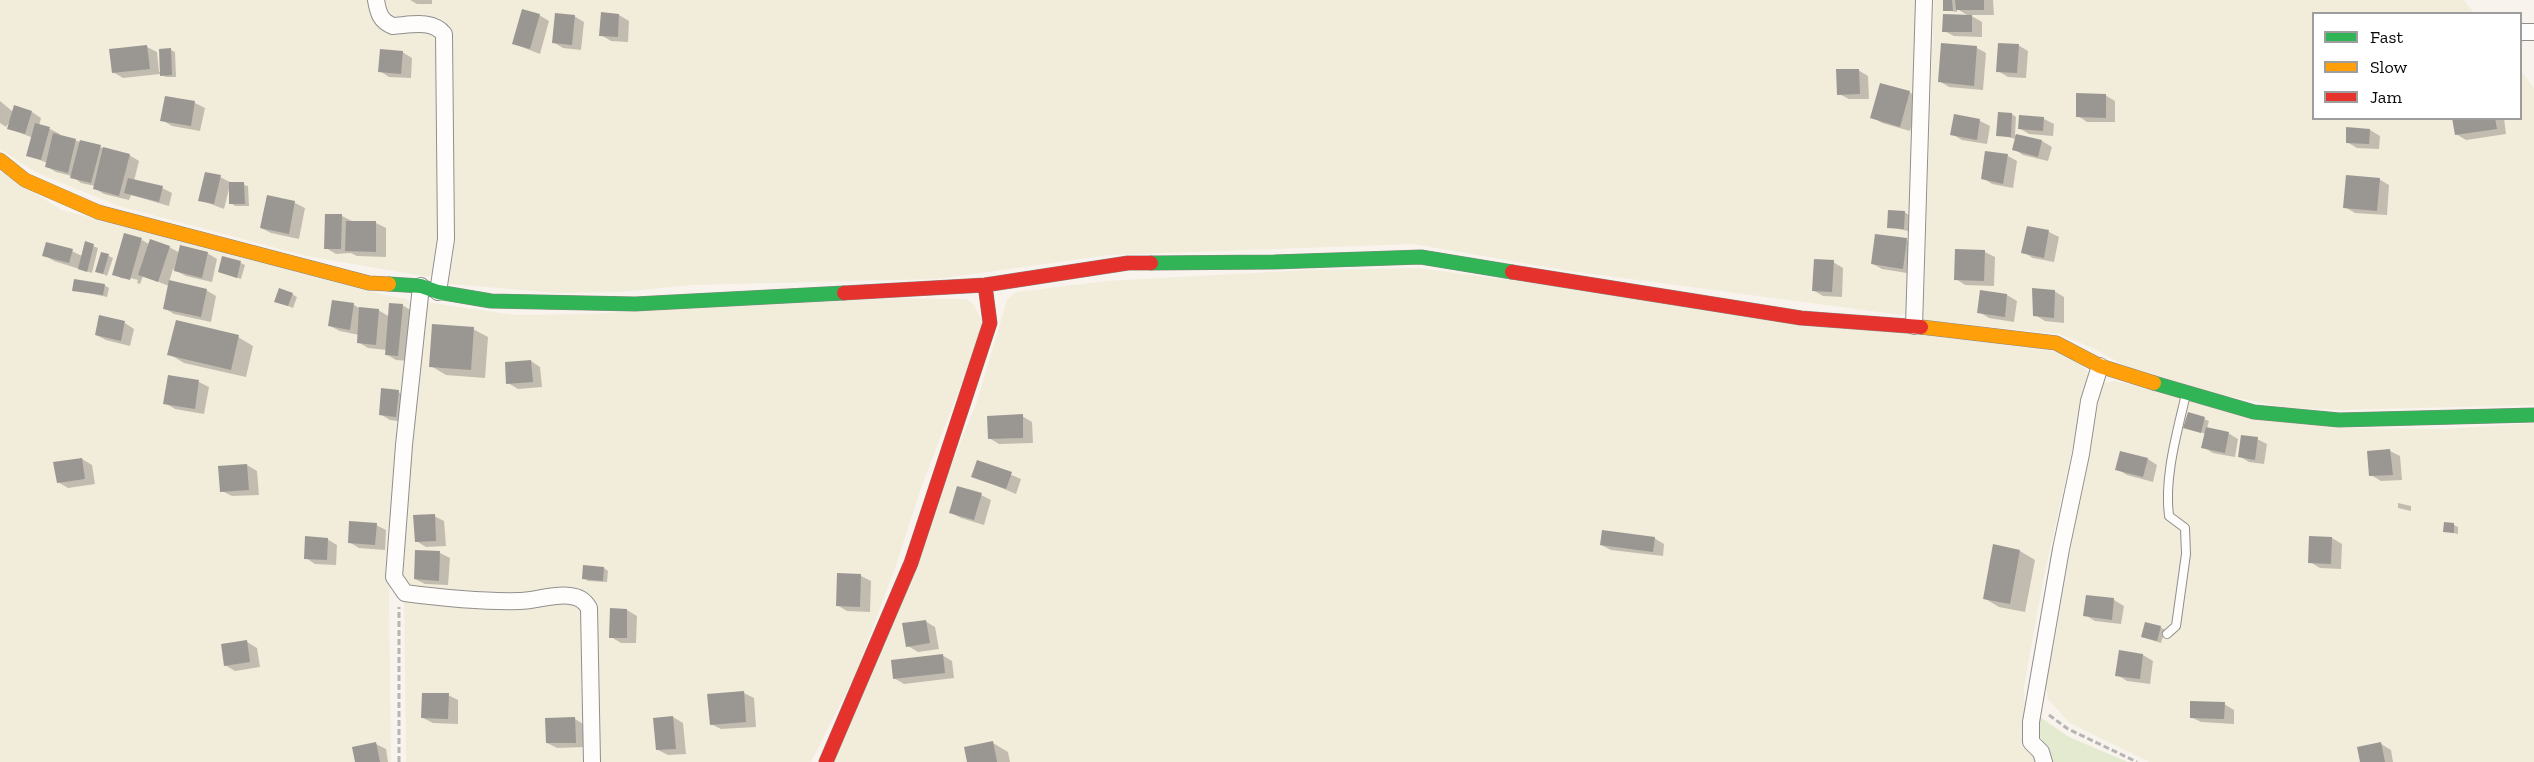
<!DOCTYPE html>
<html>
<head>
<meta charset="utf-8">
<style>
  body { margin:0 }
  #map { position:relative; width:2534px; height:762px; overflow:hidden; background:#f8f4ed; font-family:"Zilla Slab",serif }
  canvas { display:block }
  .legend { position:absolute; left:2312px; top:12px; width:210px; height:108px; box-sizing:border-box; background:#fff; border:2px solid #9d9d9d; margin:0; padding:8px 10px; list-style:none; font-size:18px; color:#090909 }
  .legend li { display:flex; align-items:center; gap:12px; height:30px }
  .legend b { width:30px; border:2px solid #9d9d9d }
</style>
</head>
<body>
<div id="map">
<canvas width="2534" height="762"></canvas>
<ul class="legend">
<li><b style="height:8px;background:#30b455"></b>Fast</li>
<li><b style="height:8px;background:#ff9f0a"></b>Slow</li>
<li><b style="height:8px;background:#e5322d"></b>Jam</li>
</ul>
</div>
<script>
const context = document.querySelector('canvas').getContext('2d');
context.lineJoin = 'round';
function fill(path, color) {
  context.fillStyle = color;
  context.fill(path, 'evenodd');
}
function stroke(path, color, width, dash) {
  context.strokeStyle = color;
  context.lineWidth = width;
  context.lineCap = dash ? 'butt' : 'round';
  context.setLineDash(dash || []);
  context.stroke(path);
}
fill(new Path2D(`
  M0 0H369L371 11 433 33 438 39 437 265 429 277 306 256 119 206 37 173 0 149Z
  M385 0H1916L1906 313 1901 315 1570 271 1413 244 1109 255 937 279 691 285 621 292 557 293 449 284 452 74 449 26 441 18H396L387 9Z
  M1934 0H2464L2474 13 2314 14V118H2520L2521 71 2534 88V405L2337 410 2283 407 2223 395 2127 367 2095 349 2059 334 1923 320Z
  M0 170 61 210 385 295 407 299 413 308 398 433 389 599 391 762H0Z
  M1418 268 2058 352 2083 365 2089 374 2043 581 2024 687 2026 743 2038 762H832L977 401 1007 300 1016 292 1106 281 1308 270Z
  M904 298 967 299 974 305 982 321 977 344 922 485 894 571 854 677 811 762H598V619L591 601 530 593 416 589 406 584 402 574 414 406 426 302 514 315 585 314Z
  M2115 381 2340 428 2445 429 2534 423V762H2149L2070 723 2048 699 2045 678 2054 646 2097 396 2104 383Z
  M404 598 569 601 580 607 583 619 586 762H406Z`), '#f2ecdb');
fill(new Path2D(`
  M2037 715 2069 737 2128 762H2053L2037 730Z`), '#e4ead0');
fill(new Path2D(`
  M410 0H432V4H417Z
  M1944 0H1993L1994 15H1970L1982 22V37L1954 36 1944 31 1969 16 1957 9V12L1945 10Z
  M602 14 619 15 629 21 628 42 611 41 601 35Z
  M539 15 549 21 540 54 514 44Z
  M574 16 584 22 581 50 563 48 553 42Z
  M2018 45 2028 51 2026 78 2008 77 1998 71Z
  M147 47 157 52 159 72H161L171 50 175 52 176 77H166L160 74 123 78 113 72Z
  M1977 48 1986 53 1983 90 1949 87 1939 81Z
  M402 52 412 58 411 78 389 77 380 71Z
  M1858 70 1868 76 1869 99H1849L1839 94Z
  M1909 92 1919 98 1910 131 1882 123 1872 117Z
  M2105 95 2115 101V122H2087L2078 116Z
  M0 101 13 112H32L41 118 39 126 50 129 60 134 59 136 129 155 139 161 134 181 162 188 172 193 169 206 131 195 129 200 104 194 94 188 95 186 81 183 72 176 56 172 46 166 47 163 28 155 33 138 8 128 10 121 6 127 0 123Z
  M195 103 205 108 200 131 172 126 162 120Z
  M2012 114 2016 117 2015 135 2042 141 2052 147 2048 161 2023 155 2014 149 2016 139 1998 135Z
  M1955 116 1980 121 1990 126 1987 144 1962 140 1952 134Z
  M2454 118H2504L2506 134 2466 140 2456 134Z
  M2044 119 2054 124 2053 136 2029 134 2019 128Z
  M2370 130 2380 136 2379 149 2357 148 2347 142Z
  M2008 156 2017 161 2013 188 1992 184 1983 178Z
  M220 177 230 182 248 186 249 206H235L231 203 230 185 224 209 200 200Z
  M2379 179 2389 185 2387 215 2355 213 2345 207Z
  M268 197 295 203 305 208 299 239 271 233 261 228Z
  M1904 212 1909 215 1908 231 1889 227Z
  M342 216 352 221 376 223 386 228V257L357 256 351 253 336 254 326 248Z
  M2028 227 2049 232 2059 237 2054 262 2033 258 2023 252Z
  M142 240 149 244 169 247 180 253H207L217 259 212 282 186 276 173 269 169 282 206 290 216 296 211 322 174 314 164 308 169 286 143 276 140 284 137 283 138 280 123 276V279L114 274Z
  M1906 240 1916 246 1913 274 1882 269 1873 264Z
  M86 243 98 248 92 273 54 261 44 255 72 251 82 256Z
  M1985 252 1995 257 1994 286 1965 285 1956 279Z
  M102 253 113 258 107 276 97 271Z
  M1833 262 1843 268 1842 297 1823 296 1813 290Z
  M241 263 245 265 241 279 219 272Z
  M104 285 109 288 107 297 74 290Z
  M2054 291 2064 297V323L2045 321 2035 315Z
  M1981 292 2007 295 2017 301 2014 322 1989 318 1979 312Z
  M292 294 297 297 293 308 280 303Z
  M334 302 354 305 361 309 378 310 390 317 402 305 412 311 408 361 396 360 386 354 387 350 368 348 358 342 359 335 340 331 330 326Z
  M125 323 134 329 130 346 106 340 96 335Z
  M473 329 488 337 485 378 446 375 431 366Z
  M238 337 253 346 246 377 184 363 169 354Z
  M531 361 540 367 542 387 518 389 508 383Z
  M199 382 209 387 204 414 175 409 165 403Z
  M398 392 408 397 405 422 390 420 380 414Z
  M1022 416 1032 422 1033 443 999 444 989 438Z
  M2204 419 2209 421 2207 428 2228 433 2238 439 2235 457 2213 453 2203 447 2206 434 2190 429Z
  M2257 439 2267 444 2264 464 2249 462 2239 456Z
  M2390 451 2400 456 2402 480 2381 481 2371 475Z
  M82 459 92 465 95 484 68 488 58 482Z
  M2148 459 2157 465 2153 482 2127 475 2117 469Z
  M978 461 1021 479 1016 494 973 476Z
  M247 465 257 471 259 495 232 496 222 491Z
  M981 495 991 500 984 525 961 518 951 513Z
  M2398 503 2411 506V511L2398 508Z
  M434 516 444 521 446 546 426 547 416 541Z
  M376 525 386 530 385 550 359 548 349 542Z
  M2454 525 2458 527V534L2444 531Z
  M1654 538 1664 544 1663 556 1611 550 1601 545Z
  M2332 538 2342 544 2341 569 2320 568 2310 562Z
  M327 539 337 545 336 565 315 564 306 558Z
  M2020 551 2035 560 2025 612 1999 607 1984 598Z
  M440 553 450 558 448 585 425 584 415 579Z
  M604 568 608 571 607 582 588 581 584 578Z
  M838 575 861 576 871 581 870 612 847 611 837 605Z
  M2087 596 2114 600 2124 606 2121 624 2095 621 2085 615Z
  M627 610 637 616 636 643H621L611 637Z
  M925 621 935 627 939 649 918 652 908 646Z
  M2160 627 2165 630 2161 643 2142 637Z
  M247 642 257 648 260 667 235 671 225 665Z
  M2120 652 2143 655 2153 661 2150 684 2127 681 2117 675Z
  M942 655 952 661 954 678 904 684 894 678Z
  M744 693 754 698 756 727 721 729 711 724Z
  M448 695 458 700V724L433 723 423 718Z
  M2224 704 2234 710V724L2201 722 2191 717Z
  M673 717 683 723 686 754 668 755 658 750Z
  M575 719 585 725V747L557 748 547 743Z
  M993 743 1008 752 1010 762H968Z
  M376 744 386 749 388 762H356Z
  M2381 744 2391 750 2393 762H2362Z`), '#0003');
fill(new Path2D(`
  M1943 0H1952L1953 11H1943Z
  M1955 0H1984V10H1956Z
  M522 9 540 14 530 49 512 44Z
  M601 12 619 14 618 37 599 36Z
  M555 13 575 15 572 45 552 43Z
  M1943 14 1972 15V32H1942Z
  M1941 43 1977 46 1974 86 1938 82Z
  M1998 43 2019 44 2017 73 1996 72Z
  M147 45 150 69 112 73 109 49Z
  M171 48 172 75 160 76 159 49Z
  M380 49 403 51 401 74 378 72Z
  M1836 69H1859L1860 94 1837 95Z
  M1880 83 1910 91 1900 127 1870 118Z
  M2076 93 2106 94V118L2076 117Z
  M165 96 195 101 191 126 160 121Z
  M14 105 32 111 25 134 7 129Z
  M1998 112 2012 113 2011 137 1996 136Z
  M1954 114 1980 119 1977 140 1950 135Z
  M2019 115 2044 117 2043 131 2018 129Z
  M2452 118H2495L2497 129 2455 135Z
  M35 123 50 127 41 160 26 156Z
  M2346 127 2370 129 2369 144 2346 143Z
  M53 133 76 139 68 173 45 167Z
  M2016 134 2042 140 2038 157 2012 150Z
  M80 140 101 145 91 183 70 178Z
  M103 147 130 154 119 196 93 189Z
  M1985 151 2008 154 2003 184 1981 179Z
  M205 172 221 175 214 204 198 201Z
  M2346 175 2380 178 2377 211 2343 208Z
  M128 178 163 186 159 202 124 193Z
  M229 182H244L245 204H229Z
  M267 195 295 201 289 234 260 228Z
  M1888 210 1905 211 1904 229 1887 228Z
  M325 214H342L341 249H324Z
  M346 221H376V252L345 251Z
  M2027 226 2049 230 2044 258 2021 253Z
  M124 233 142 238 130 280 112 275Z
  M1875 234 1907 238 1903 269 1871 264Z
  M150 239 170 246 158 282 138 275Z
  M85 241 94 244 87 272 78 269Z
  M46 242 73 249 69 263 42 256Z
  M180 245 208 252 202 278 174 271Z
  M1955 249 1985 250 1984 281 1954 280Z
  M101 252 109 254 103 274 95 272Z
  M222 256 241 261 237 278 218 272Z
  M1814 259 1834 260 1832 292 1812 291Z
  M74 279 105 284 103 295 72 291Z
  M169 280 207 289 201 317 163 309Z
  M279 288 293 293 288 306 274 302Z
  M2032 288 2055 290 2054 318 2033 316Z
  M1980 290 2007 294 2005 317 1977 313Z
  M332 300 354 303 350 330 328 326Z
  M389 303 403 304 398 356 385 355Z
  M359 307 379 309 376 345 357 343Z
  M99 315 125 321 121 341 95 335Z
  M176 320 239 335 231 370 167 355Z
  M432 324 474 327 471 370 429 367Z
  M531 360 533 382 506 384 505 362Z
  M168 375 199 380 195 409 163 404Z
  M381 388 399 390 396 417 379 415Z
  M2188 412 2205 417 2201 433 2183 428Z
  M1023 414V438L988 439 987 416Z
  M2206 427 2229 432 2225 453 2201 448Z
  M2241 435 2258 437 2255 460 2238 457Z
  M2390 449 2393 475 2369 476 2367 451Z
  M2120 451 2148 458 2143 477 2115 470Z
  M82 458 85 479 57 483 53 462Z
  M977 460 1012 472 1006 489 971 477Z
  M247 464 249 490 220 492 218 466Z
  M957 486 982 493 974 520 949 513Z
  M435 514 436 541 415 542 413 515Z
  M349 521 377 523 375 545 348 543Z
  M2444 522 2454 523V533L2443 532Z
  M1602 530 1655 537 1653 552 1600 545Z
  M305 536 328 538 327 560 304 559Z
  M2309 536 2332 537 2331 564 2308 563Z
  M1993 544 2020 550 2010 604 1983 599Z
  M415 550 440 551 439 581 414 579Z
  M583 565 604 567 603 581 582 579Z
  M837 573 861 574 860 607 836 606Z
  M2086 595 2114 598 2112 620 2083 616Z
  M610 608 627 609V638H609Z
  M926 620 930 643 906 647 902 623Z
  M2145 622 2161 626 2157 641 2141 637Z
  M247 640 250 662 224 666 221 644Z
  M2119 650 2143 654 2140 679 2115 676Z
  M943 654 945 673 893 679 891 660Z
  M744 691 746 722 710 725 707 694Z
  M422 693H449L448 719 421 718Z
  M2190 701 2225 702 2224 719 2190 718Z
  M673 716 676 749 656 750 653 718Z
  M575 717 576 743H546L545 718Z
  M993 741 997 762H967L964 747Z
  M376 742 380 762H355L352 747Z
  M2381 742 2385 762H2360L2357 747Z`), '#9a9793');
const lane = new Path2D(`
  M2167 634 2176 626 2186 554 2185 528 2169 516C2164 477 2177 433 2186 394`);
const street = new Path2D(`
  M376 0C378 12 380 21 393 26 410 25 432 19 444 34L446 239 438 292
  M2520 32H2534
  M421 286 404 445 394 577 405 593C443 598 481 602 520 601 536 601 555 593 570 596 579 597 584 600 589 608L592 762
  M1914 326 1924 0
  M2044 762 2041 752 2031 742V722L2061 549 2081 454 2089 401 2100 366`);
const fast = new Path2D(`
  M1151 263 1274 262 1421 257 1512 272
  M389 284 421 286 438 292 491 301 635 304 844 293
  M2154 383 2254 412 2339 420 2534 415`);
const slow = new Path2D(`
  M0 160 25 180 98 212 369 283 389 284
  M1921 327 2056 343 2100 366 2154 383`);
const jam = new Path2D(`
  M1512 272 1801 318 1921 327
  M844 293 985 285 1128 263H1151
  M826 762 911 563 990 323 985 285`);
stroke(lane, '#918f8c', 10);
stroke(street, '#918f8c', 18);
stroke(fast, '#878582', 15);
stroke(slow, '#878582', 15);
stroke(jam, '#878582', 15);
stroke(new Path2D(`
  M2049 715 2068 729 2137 762
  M399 762V607`), '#b6b5b4', 3, [6, 3]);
stroke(lane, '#fefdfc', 8);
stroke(street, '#fefdfc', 16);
stroke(fast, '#30b455', 14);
stroke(slow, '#ff9f0a', 14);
stroke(jam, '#e5322d', 14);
</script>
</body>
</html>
